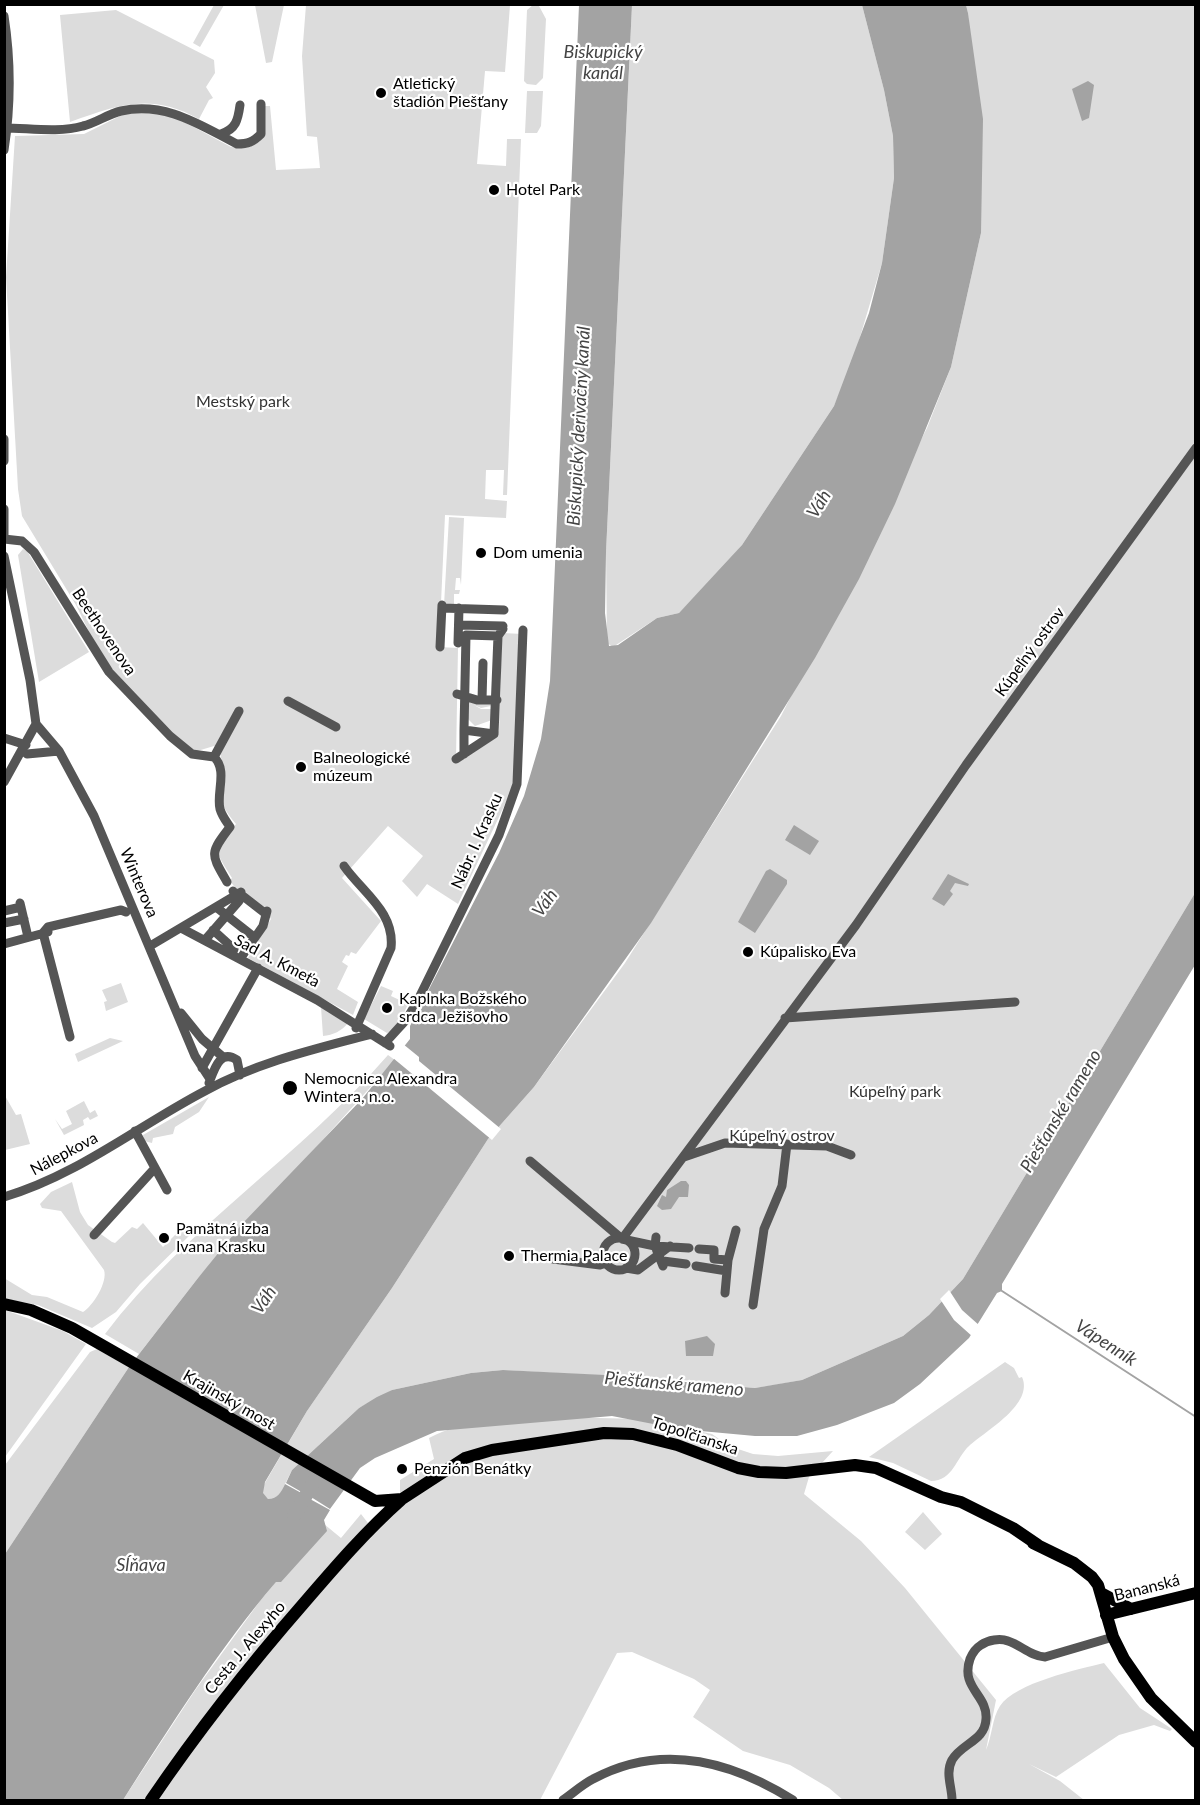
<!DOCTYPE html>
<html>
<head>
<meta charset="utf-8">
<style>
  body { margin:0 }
  #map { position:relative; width:1200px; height:1805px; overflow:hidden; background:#fff; font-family:Lato,sans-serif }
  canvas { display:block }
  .frame { position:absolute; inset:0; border:6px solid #000; pointer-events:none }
</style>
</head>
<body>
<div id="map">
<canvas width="1200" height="1805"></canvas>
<div class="frame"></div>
</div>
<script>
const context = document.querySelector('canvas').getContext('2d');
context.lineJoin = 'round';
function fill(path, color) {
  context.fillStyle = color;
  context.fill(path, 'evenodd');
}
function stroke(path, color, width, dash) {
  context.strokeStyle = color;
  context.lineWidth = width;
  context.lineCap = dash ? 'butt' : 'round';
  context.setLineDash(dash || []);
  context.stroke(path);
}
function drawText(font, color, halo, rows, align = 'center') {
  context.font = font + ' Lato,sans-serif';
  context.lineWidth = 4.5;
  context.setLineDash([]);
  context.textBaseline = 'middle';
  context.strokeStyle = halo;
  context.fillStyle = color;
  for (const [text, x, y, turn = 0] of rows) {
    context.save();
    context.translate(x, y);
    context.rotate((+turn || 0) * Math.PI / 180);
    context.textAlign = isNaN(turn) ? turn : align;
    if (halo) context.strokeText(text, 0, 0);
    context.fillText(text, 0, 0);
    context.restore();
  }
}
fill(new Path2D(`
  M214 5H224L200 47 193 43Z
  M255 5H284L272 62 266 63Z
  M306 5H510L505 72 485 71 477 164 506 166 507 139H521L507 495H503L504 470H486L485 499 507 501 506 518 445 515 439 647 458 648 456 758 499 731 502 633 523 634 514 785 458 904 427 884 417 897 402 881 423 856 388 826 342 878 381 921 356 954 351 952 349 956 346 955 342 962 348 966 337 989 358 1002 353 1015 248 958 271 919C260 901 239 898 230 880L232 878C213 847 213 852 236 824 213 796 227 803 224 775 224 766 220 758 220 750L214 746 194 752 164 726 112 669 95 644 76 605 22 516 18 489 6 277 15 136 84 134 130 111H164L231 147C245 149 255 148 264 136V106H270L276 170 320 168 317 137 307 136 302 56Z
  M533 5 539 6 546 19 543 78 536 85 527 84 524 81 527 10Z
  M632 5H862L884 90 893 136 894 178 882 263 852 364 834 406 742 545 727 563 679 613 657 618 613 647 607 643 606 552Z
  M966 5H1195V893L963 1279 929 1315 903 1336 802 1380 775 1385 755 1388 683 1380 503 1370 471 1373 392 1390 359 1408 292 1470 280 1494 274 1499H268L263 1494 262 1488 307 1411 392 1288 488 1139 534 1087 625 963 781 716 927 428 951 367 981 233 968 13Z
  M116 10 214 60 215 73 206 87 213 98 209 100 199 119C150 92 118 105 70 122L60 15Z
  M527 91H543L541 126 537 133H525Z
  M449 517 464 518 461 585 460 578H456L455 590H460L459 594H454V605H444Z
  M23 549 27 551 89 652 39 682 18 555Z
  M491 701V706L481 708 474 705 481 709H493L492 720 475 726 468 719 469 702Z
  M121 983 128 1002 106 1011 104 1002 107 1001 102 990Z
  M381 986 393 991 391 996 408 1004 397 1028 387 1033 364 1019Z
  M321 1007 348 1023C342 1031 333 1035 323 1036Z
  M110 1038 123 1041 78 1062 75 1054Z
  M388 1055 395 1060 198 1278 139 1354 105 1334C186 1227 301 1156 388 1055Z
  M4 1094 16 1115 21 1114 30 1144 5 1150Z
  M209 1097 199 1112 175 1127 173 1134 153 1138 152 1143 144 1141 143 1135Z
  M84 1101 90 1113 95 1110 98 1116 90 1120 88 1117 83 1120 84 1125 64 1135 55 1119 62 1129 72 1124 66 1111Z
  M72 1182 80 1212 88 1225 112 1242 115 1243 132 1227 137 1229 143 1223 163 1247 184 1226 190 1235 140 1284 116 1312 92 1328 38 1305 5 1299 4 1278 32 1295 47 1297 83 1312C93 1306 108 1282 104 1270L61 1211 42 1208 40 1204 51 1192Z
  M5 1310 63 1331 86 1344 5 1457Z
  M97 1349 129 1367 5 1554V1465L90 1352Z
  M1005 1362 1014 1368 1019 1378 1022 1377C1034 1404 987 1430 969 1446 956 1458 953 1481 931 1481L893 1463 869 1457Z
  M550 1417 645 1419 712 1434 729 1446 753 1454 778 1456 833 1451 809 1477 804 1494 861 1541 905 1588 996 1700 986 1750C992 1737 992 1718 1000 1706 1015 1683 1079 1669 1104 1663L1140 1708 1172 1729 1170 1731 1154 1725 1119 1735 1056 1777 1029 1764 1060 1781 1084 1800H843L829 1788 790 1765 743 1751 693 1717 710 1690 694 1679 632 1652 617 1653 540 1800H123L196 1689 260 1601 324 1524 341 1538 361 1514 371 1527 400 1502V1480L434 1459 429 1438C464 1419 511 1420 550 1417Z
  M923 1512 942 1534 925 1550 905 1532Z`), '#dcdcdc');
fill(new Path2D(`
  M579 5H632L606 552 605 613 609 646 618 645 657 618 679 613 742 545 834 406 869 313 882 263 894 178 893 136 884 90 862 5H966L968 13 983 119 981 233 951 367 895 504 859 579 815 658 651 923 534 1087 488 1139 392 1288 307 1411 265 1482 263 1493 268 1499C278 1499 281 1492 285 1484L305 1495 301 1507H304L310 1499 330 1510 324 1520 327 1531 281 1582H276C220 1647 170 1727 123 1800H5V1554L129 1367 198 1278 242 1224 362 1099 410 1039V1026L499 853 524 796 541 739 550 681Z
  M1088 81 1094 85 1089 118 1082 121 1072 89Z
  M794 825 819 841 810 855 785 840Z
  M770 869 787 880V884L755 933 738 922 766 871Z
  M948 874 969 884 968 886 955 883 950 891 953 894 944 906 932 899Z
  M1195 893V965L1002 1284V1291L997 1293 969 1338 920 1384 894 1403 837 1425 797 1436H755L679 1429 612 1416 437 1431 375 1458 360 1468 330 1509 311 1497V1493L305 1494 286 1483 292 1470 359 1408 377 1397 392 1390 471 1373 503 1370 605 1375 755 1388 802 1380 903 1336 929 1315 963 1279Z
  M681 1181H686L689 1185 688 1197H679L671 1209 662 1210 657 1206 662 1195 666 1197 667 1190Z
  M707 1336 715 1344 713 1356H686L685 1341Z`), '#a3a3a3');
fill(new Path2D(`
  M403 1044 419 1057V1061L501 1129 492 1140 393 1058Z
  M949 1290 962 1310 980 1326 973 1337 954 1320 940 1299Z`), '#fff');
stroke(new Path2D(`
  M1002 1291 1196 1417`), '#a3a3a3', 2);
stroke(new Path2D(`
  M294 1516 316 1478`), '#a3a3a3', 14);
stroke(new Path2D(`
  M4 16C11 61 11 105 4 150
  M4 128C29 128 58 133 83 126 96 123 108 114 121 111 165 101 200 125 237 144 248 144 253 142 261 134V104
  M221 134C236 129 238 120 240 105
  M4 439V461
  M4 509V538
  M4 539 22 541 34 552 109 672 170 736 192 754 214 757
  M4 556 30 680 36 724 4 782
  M442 608 504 610
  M459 625 503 626
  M498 636 466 635 464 730 494 734 498 636 503 629
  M458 643 459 608
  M440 647 442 605
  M457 694 477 700H497
  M482 700 483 663
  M288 701 336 727
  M36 724 59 751 94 816 195 1056 210 1079
  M4 738 26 745
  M27 754 59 751
  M464 754V730
  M456 759 494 734
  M344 866C363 893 395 912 391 948L356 1028
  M227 882C211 854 209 854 230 827 226 821 222 816 220 809 216 793 228 770 214 757L239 711
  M239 893 266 914
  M20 903 28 937
  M216 907 254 937
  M4 911 21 907
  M4 923 24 919
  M181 928 317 1000 390 1046
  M213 930 234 949 232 954
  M205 940 239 901 233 891
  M4 944 48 932
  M150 946 241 892
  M240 959 263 926 267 911
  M181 1013 202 1039 223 1057
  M785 1018 1015 1002
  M70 1037 43 933 48 927 121 910 126 912
  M385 1043 406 1020 417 1002 499 835 517 784 523 630
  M202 1068 258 968
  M209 1083C214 1070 220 1048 237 1060L240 1075
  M135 1131 167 1190
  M684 1157 725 1143 827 1146 851 1155
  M530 1161 622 1239 655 1246 689 1248
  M4 1197C78 1175 138 1126 205 1091 258 1062 315 1049 372 1034
  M94 1235 155 1168
  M656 1237 655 1246 663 1266
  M603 1254a16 16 0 1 1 32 0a16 16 0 1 1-32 0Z
  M622 1239 856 925 966 765 1196 448
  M699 1249 714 1250V1259L728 1260
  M553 1259 600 1265 606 1263
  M663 1261 686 1264
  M696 1266 727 1271
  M626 1268 638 1270 670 1246
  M725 1293 728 1260 736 1230
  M753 1305 764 1229 782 1186 787 1144
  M563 1800C573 1793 583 1784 593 1779 662 1742 731 1761 793 1800
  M952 1800C952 1787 945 1773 952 1760 962 1743 985 1741 986 1719 988 1695 960 1688 970 1659 972 1654 976 1648 981 1645 988 1640 1000 1638 1008 1641 1021 1645 1030 1656 1045 1657L1113 1637`), '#555', 9);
stroke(new Path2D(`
  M4 1304 31 1310 72 1328 375 1501 402 1499 465 1458 492 1450 604 1433 633 1434 677 1445 738 1468 759 1472 786 1473 855 1465 876 1468 941 1497 961 1502 1013 1528 1038 1545
  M1033 1543 1074 1563 1092 1577 1098 1585 1113 1637 1124 1659 1151 1698 1196 1742
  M1101 1593 1131 1609
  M1106 1615 1196 1593
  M151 1800C198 1731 249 1666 304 1603 335 1567 366 1531 401 1500`), '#000', 12);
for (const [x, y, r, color] of [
  [381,93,6,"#000"],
  [494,190,6,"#000"],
  [481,553,6,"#000"],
  [301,767,6,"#000"],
  [748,952,6,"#000"],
  [387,1008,6,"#000"],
  [290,1088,8,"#000"],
  [164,1238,6,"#000"],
  [509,1256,6,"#000"],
  [402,1469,6,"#000"]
]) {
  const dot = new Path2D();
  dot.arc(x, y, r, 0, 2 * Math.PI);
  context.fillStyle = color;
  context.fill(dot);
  stroke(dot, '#fff', 2);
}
drawText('16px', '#000', '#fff', [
  ["Atletický",393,84],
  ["štadión Piešťany",393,102],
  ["Hotel Park",506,190],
  ["Dom umenia",493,553],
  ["Balneologické",313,758],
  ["múzeum",313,776],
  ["Kúpalisko Eva",760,952],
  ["Kaplnka Božského",399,999],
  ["srdca Ježišovho",399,1017],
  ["Nemocnica Alexandra",304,1079],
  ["Wintera, n.o.",304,1097],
  ["Pamätná izba",176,1229],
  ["Ivana Krasku",176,1247],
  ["Thermia Palace",521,1256],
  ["Penzión Benátky",414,1469]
], 'left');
drawText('16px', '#333', '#fff', [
  ["Mestský park",243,402],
  ["Kúpeľný park",895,1092],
  ["Kúpeľný ostrov",782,1136]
]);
drawText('16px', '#000', '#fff', [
  ["Beethovenova",104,632,56],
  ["Kúpeľný ostrov",1030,652,-54],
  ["Nábr. I. Krasku",477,841,-66],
  ["Winterova",139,883,67],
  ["Sad A. Kmeťa",277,961,28],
  ["Nálepkova",64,1154,-28],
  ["Krajinský most",229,1400,30],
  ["Topoľčianska",695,1436,18],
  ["Bananská",1147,1588,-14],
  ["Cesta J. Alexyho",245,1648,-50]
]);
drawText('italic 18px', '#444', '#fff', [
  ["Biskupický",603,52],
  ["kanál",603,73],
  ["Biskupický derivačný kanál",579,426,-87],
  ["Váh",819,504,-58],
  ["Váh",545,903,-53],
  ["Piešťanské rameno",1061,1111,-59],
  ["Váh",264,1300,-55],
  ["Vápenník",1106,1343,33],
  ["Piešťanské rameno",674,1384,5],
  ["Sĺňava",141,1565]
]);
</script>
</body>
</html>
